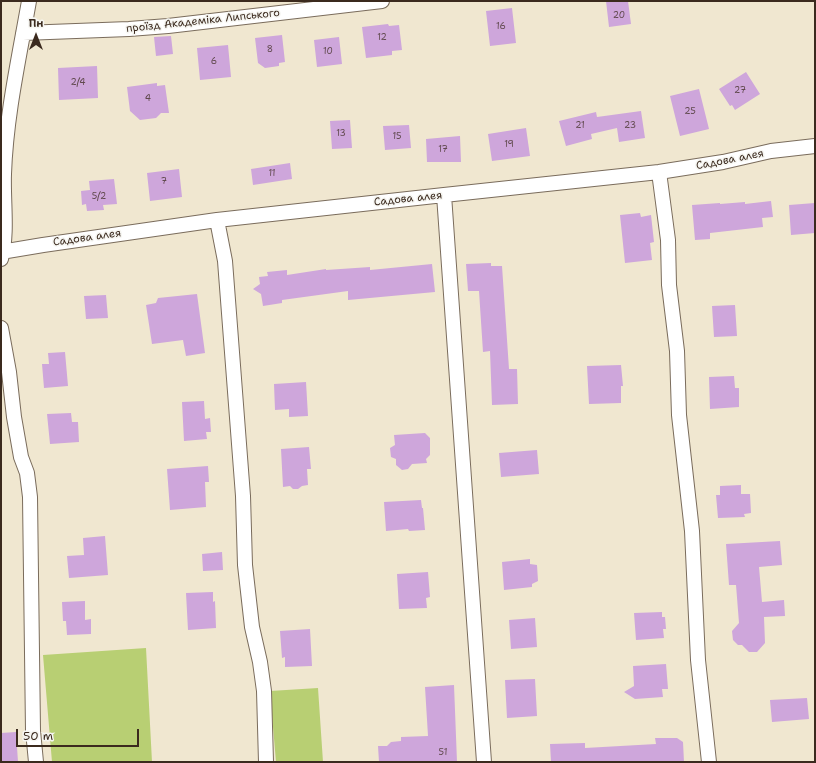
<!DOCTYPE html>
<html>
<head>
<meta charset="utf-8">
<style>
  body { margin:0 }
  #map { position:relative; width:816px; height:763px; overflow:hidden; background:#f0e7d0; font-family:"Shantell Sans",sans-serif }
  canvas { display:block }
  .frame { position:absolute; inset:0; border:2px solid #3b2a1e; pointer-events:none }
  .north { position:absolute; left:16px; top:16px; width:40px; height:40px; -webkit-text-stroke:3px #f6f6f2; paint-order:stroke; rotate:0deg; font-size:11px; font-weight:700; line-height:16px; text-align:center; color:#3b2a1e }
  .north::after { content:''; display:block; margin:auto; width:14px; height:18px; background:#3b2a1e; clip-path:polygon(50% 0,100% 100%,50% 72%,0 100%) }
  .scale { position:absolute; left:16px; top:729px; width:123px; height:18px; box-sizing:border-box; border:2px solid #3b2a1e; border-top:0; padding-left:5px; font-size:12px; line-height:14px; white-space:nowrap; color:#3b2a1e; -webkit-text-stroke:3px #f6f6f2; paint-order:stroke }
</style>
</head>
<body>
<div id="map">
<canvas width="816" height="763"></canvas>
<div class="frame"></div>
<div class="north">Пн</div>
<div class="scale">50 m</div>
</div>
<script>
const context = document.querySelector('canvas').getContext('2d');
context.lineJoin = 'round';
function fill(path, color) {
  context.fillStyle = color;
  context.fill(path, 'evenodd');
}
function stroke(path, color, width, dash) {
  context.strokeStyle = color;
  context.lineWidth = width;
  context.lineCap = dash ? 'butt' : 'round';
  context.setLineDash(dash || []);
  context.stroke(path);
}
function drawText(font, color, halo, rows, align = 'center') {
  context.font = font + ' "Shantell Sans",sans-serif';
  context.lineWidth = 3;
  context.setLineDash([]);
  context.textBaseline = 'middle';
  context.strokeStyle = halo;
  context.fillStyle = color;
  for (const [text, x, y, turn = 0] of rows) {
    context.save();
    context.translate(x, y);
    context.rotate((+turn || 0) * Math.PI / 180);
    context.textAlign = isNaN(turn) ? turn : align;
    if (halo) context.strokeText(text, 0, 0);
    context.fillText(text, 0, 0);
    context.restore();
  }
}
fill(new Path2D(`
  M146 648 152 762H52L43 655Z
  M318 688 323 762H276L270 691Z`), '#b8cf73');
fill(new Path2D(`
  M606 1H628L631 24 609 27Z
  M512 8 516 43 490 46 486 11Z
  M388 24 389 26 399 25 402 50 392 51V55L366 58 362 27Z
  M282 35 285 62 279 63V66L265 68 258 63 255 38Z
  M171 36 173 54 156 56 154 37Z
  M339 37 342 64 317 67 314 40Z
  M228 45 231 77 200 80 197 48Z
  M97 66 98 98 59 100 58 68Z
  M746 72 760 94 735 110 732 105 730 106 719 89Z
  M157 83V86L165 85 169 113H161L156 118 140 120 130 111 127 87Z
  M699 89 709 129 680 136 670 96Z
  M641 111 645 138 619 142 617 128 591 134 592 139 566 146 559 121 596 112 597 117Z
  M350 120 352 148 332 149 330 121Z
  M409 125 411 148 385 150 383 126Z
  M526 128 530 156 492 161 488 134Z
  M460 136 461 162H427L426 139Z
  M290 163 292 179 253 185 251 169Z
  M179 169 182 197 150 201 147 173Z
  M114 179 117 204 103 205 104 210 87 211 86 204 82 205 81 191 90 190 89 181Z
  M771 201 773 217 762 218 763 227 710 233V239L695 240 692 205 720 203V204L745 202V204Z
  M815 203V233L791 235 789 205Z
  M640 213 641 217 651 215 654 242 650 243 652 260 625 263 620 215Z
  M491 263V266H502L509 369H517L518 404 492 405 490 351 483 352 479 291H468L466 264Z
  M432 264 435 292 348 300V291L282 300V303L263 306 261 294 253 289 260 284 259 277 268 276 267 272 287 270V275L326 269V270L370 267V270Z
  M197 294 205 353 186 356 183 340 152 344 146 305 156 303 158 298Z
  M106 295 108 318 86 319 84 296Z
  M735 305 737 336 714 337 712 306Z
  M65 352 68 386 44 388 42 364H49L48 353Z
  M621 365 623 386H621V403L589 404 587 366Z
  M734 376 735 388H739V407L710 409 709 377Z
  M306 382 308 416 289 417V409L275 410 274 384Z
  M204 401 205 419 210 418 211 432H206L207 439 184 441 182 402Z
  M71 413 72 422H78L79 442 50 444 47 414Z
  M425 433 430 438V455L426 459 427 463 412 464 408 469 402 470 396 465V459L391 457 390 448 395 445 394 435Z
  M309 447 311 469H307L308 485 302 486 298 489H293L290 486 283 487 281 449Z
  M537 450 539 474 501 477 499 453Z
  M208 466 209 482H205L206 507 170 510 167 469Z
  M741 485V494H750L751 513 744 514 745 517 718 518 716 495H720V486Z
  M421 500 422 508H423L425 530 409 531 408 529 386 531 384 502Z
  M105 536 108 575 69 578 67 556 84 555 83 538Z
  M780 541 782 565 759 567 762 602 784 600 785 616 764 617 765 643 757 652H749L742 645H738L733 640 732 631 739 623 736 585H729L726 544Z
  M222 552 223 570 203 571 202 554Z
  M530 559V564L537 565 538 581 532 584V587L504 590 502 562Z
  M428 572 430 597 426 598 427 608 399 609 397 574Z
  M213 592V602L215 601 216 628 188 630 186 593Z
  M85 601V620L91 619V634L67 635 66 621H63L62 602Z
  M662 612V617H665L666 629H663L664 638 636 640 634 613Z
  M535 618 537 647 511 649 509 620Z
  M310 629 312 666 285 667V657L282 658 280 631Z
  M666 664 668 689H662L663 697 635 699 624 692 634 686 633 666Z
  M535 679 537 716 507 718 505 680Z
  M454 685 457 762H379L378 746H387L391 742 401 741V737L428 736 425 687Z
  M807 698 809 719 772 722 770 700Z
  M16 732 18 762H1V733Z
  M655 738H677L683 742 684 762H551L550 744 585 743V748L656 744Z`), '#cea6db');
const minor = new Path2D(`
  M23 33 129 29 168 26 382 1
  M659 172 668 240 669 285 677 351 679 415 692 531 698 660 709 762
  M444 195 484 762
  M217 220 225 261 243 496 245 565 252 627 260 662 264 691 266 762
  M1 252 43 245 217 220 444 195 659 172 723 162 771 151 815 146
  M1 259C8 232 3 202 4 174 6 116 19 58 29 1
  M1 328 9 372 14 417 21 457 27 473 30 497 33 731 36 762`);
stroke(minor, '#7a6c5c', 16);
stroke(minor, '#fff', 14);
drawText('9px', '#60494d', null, [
  ["20",619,16],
  ["16",501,27],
  ["12",382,38],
  ["8",270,50],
  ["10",328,52],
  ["6",214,62],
  ["2/4",78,83],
  ["27",740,91],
  ["4",148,99],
  ["25",690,112],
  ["21",580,126],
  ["23",630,126],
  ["13",341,134],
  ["15",397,137],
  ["19",509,145],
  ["17",443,150],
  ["11",272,174],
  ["7",164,182],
  ["5/2",99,197],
  ["51",443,753]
]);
drawText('11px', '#3b2a1e', '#f6f6f2', [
  ["проїзд Академіка Липського",203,21,-6],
  ["Садова алея",730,160,-11],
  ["Садова алея",408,199,-6],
  ["Садова алея",87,238,-8]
]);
</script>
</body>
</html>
